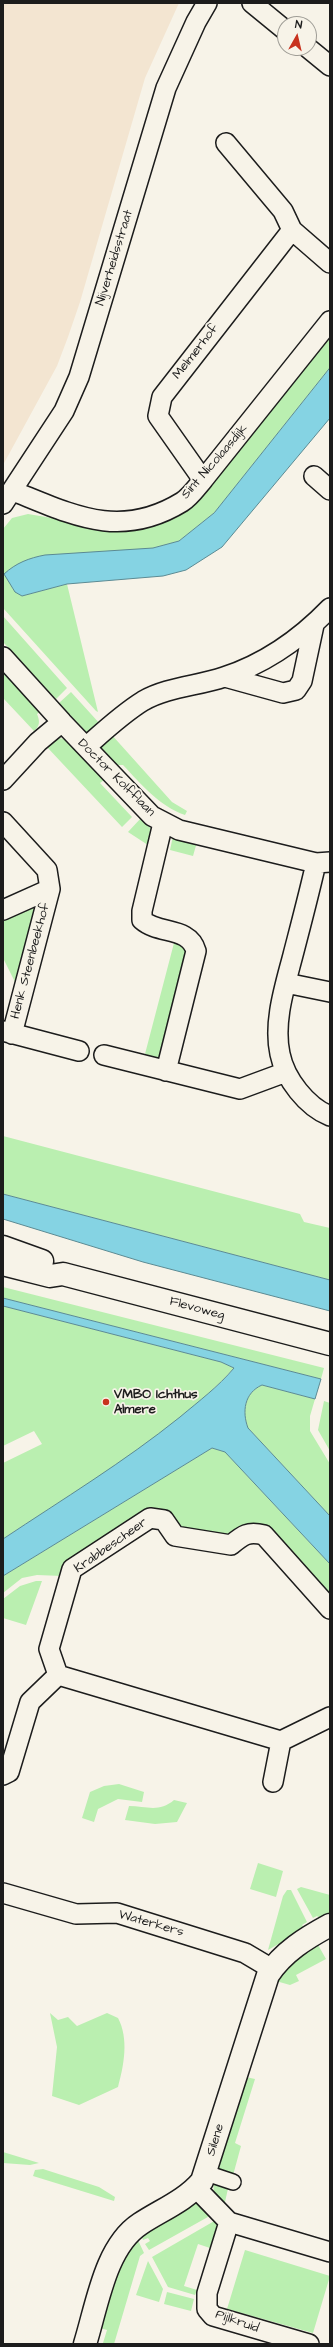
<!DOCTYPE html>
<html>
<head>
<meta charset="utf-8">
<style>
  body { margin:0 }
  #map { position:relative; width:333px; height:2347px; overflow:hidden; background:#f7f3e8; font-family:"Architects Daughter",sans-serif }
  canvas { display:block }
  .frame { position:absolute; inset:0; border:4px solid #1c1c1c; pointer-events:none }
  .north { position:absolute; left:277px; top:16px; width:40px; height:40px; box-sizing:border-box; background:#f7f3e8; border:1px solid #9f9d96; border-radius:50%; rotate:8deg; font-size:11px; font-weight:700; line-height:16px; text-align:center; color:#1c1c1c }
  .north::after { content:''; display:block; margin:auto; width:14px; height:18px; background:#c8321e; clip-path:polygon(50% 0,100% 100%,50% 72%,0 100%) }
</style>
</head>
<body>
<div id="map">
<canvas width="333" height="2347"></canvas>
<div class="frame"></div>
<div class="north">N</div>
</div>
<script>
const context = document.querySelector('canvas').getContext('2d');
context.lineJoin = 'round';
function fill(path, color) {
  context.fillStyle = color;
  context.fill(path, 'evenodd');
}
function stroke(path, color, width, dash) {
  context.strokeStyle = color;
  context.lineWidth = width;
  context.lineCap = dash ? 'butt' : 'round';
  context.setLineDash(dash || []);
  context.stroke(path);
}
function drawText(font, color, halo, rows, align = 'center') {
  context.font = font + ' "Architects Daughter",sans-serif';
  context.lineWidth = 3.5;
  context.setLineDash([]);
  context.textBaseline = 'middle';
  context.strokeStyle = halo;
  context.fillStyle = color;
  for (const [text, x, y, turn = 0] of rows) {
    context.save();
    context.translate(x, y);
    context.rotate((+turn || 0) * Math.PI / 180);
    context.textAlign = isNaN(turn) ? turn : align;
    if (halo) context.strokeText(text, 0, 0);
    context.fillText(text, 0, 0);
    context.restore();
  }
}
fill(new Path2D(`
  M3 3H179L145 78 80 302 68 337 57 366 3 465Z`), '#f3e5d1');
fill(new Path2D(`
  M330 336V368L214 513 179 541 12 588 22 596 67 584 98 712 96 711 3 608V529L12 518 28 514 112 528 219 475Z
  M3 616 67 688 56 699 3 642Z
  M3 668 41 711 37 714C40 721 40 726 34 731L3 698Z
  M71 692 101 725 90 736 59 703Z
  M111 734 172 802 187 811 185 815C159 806 141 784 123 765H116L98 745Z
  M60 738C73 740 95 769 104 780L100 783 132 817 122 827 46 746Z
  M141 818 152 830 151 847 128 832Z
  M173 836 197 842 193 856 170 850Z
  M31 905 37 915 17 986 3 958V915Z
  M174 943 188 946 162 1055 159 1059 145 1054Z
  M3 1136 300 1214 304 1222 330 1228V1280L3 1194Z
  M3 1287 324 1368 321 1379 3 1298Z
  M3 1306 221 1362 234 1368C170 1438 82 1487 3 1539V1463L42 1444 34 1431 3 1446Z
  M262 1385 315 1399 310 1416V1431L330 1464V1516L248 1428C242 1412 244 1393 262 1385Z
  M324 1401 330 1403V1451L318 1430Z
  M212 1448 225 1452 330 1564V1601L257 1525H244L228 1537 178 1529 169 1515 62 1576 37 1575 22 1578 3 1593V1576Z
  M36 1581H42L26 1625 3 1618V1599L20 1586Z
  M119 1784 144 1792 142 1802 118 1799 98 1809 94 1822 82 1818 90 1792 104 1786Z
  M174 1800 187 1803 177 1822 155 1824 125 1820 129 1806C146 1806 159 1813 174 1800Z
  M258 1863 283 1871 276 1897 250 1889Z
  M301 1887 330 1895V1913L321 1919 317 1916 313 1918 297 1889Z
  M287 1890H291L307 1922 302 1925 305 1929 268 1950 283 1896Z
  M317 1943 326 1959 296 1975 299 1981 290 1985 276 1981 282 1971Z
  M50 2013 58 2020 68 2017 77 2026 107 2013 118 2018C129 2039 124 2065 118 2087L79 2105 52 2096 57 2047Z
  M246 2077 255 2079 235 2143 241 2146 232 2179 217 2170Z
  M3 2152 39 2163 30 2165 3 2163Z
  M43 2169 99 2187 115 2197 114 2201 33 2176 35 2170Z
  M213 2180 229 2184 225 2202 222 2204 214 2194Z
  M195 2203 204 2205 215 2213 149 2250 145 2244 150 2241 148 2238 143 2240 141 2235Z
  M216 2220 217 2225 210 2248 198 2244 184 2286 197 2290 195 2295 168 2287 152 2257Z
  M137 2238 144 2253 140 2256 114 2344 103 2343 107 2330 100 2328 120 2263Z
  M245 2250 330 2276 313 2333 227 2309Z
  M148 2261 163 2289 159 2302 136 2295Z
  M167 2292 194 2299 191 2311 164 2304Z`), '#baefb0');
const water = new Path2D(`
  M330 368V418L222 547 186 570 163 576 67 584 22 596 15 592 4 574C16 563 29 558 45 555L153 548 179 541 214 513Z
  M3 1194 330 1280V1311L143 1262 3 1219Z
  M3 1298 321 1379 315 1399 262 1385C244 1393 242 1412 248 1428L330 1516V1564L225 1452 212 1448 3 1576V1539C63 1499 124 1462 180 1417 199 1401 218 1387 234 1368L221 1362 3 1306Z`);
fill(water, '#85d3e3');
stroke(water, '#5b8a93', 1);
const pedestrian = new Path2D(`
  M206 2173 233 2182`);
const minor = new Path2D(`
  M252 3 285 30
  M308 48 330 66
  M226 143 283 211 292 230 330 263
  M314 476 330 490
  M203 480 158 416 162 397 292 230
  M13 491C73 515 120 540 182 502 190 497 197 487 203 480L330 321
  M3 504 64 411 79 377 166 88 196 22 207 3
  M3 657 62 722 152 816 179 830 316 863 330 862
  M225 677 283 693 296 690 302 681 314 625
  M86 747C104 731 122 714 143 701 167 687 198 686 224 677 264 664 301 638 330 608
  M3 780 38 742 62 722
  M3 822 47 870 50 889 12 1034
  M163 823 142 911V920C159 935 189 926 196 951L166 1071
  M316 863C309 894 301 924 293 955 285 986 273 1022 280 1054 285 1079 307 1107 330 1116
  M3 910 50 889
  M286 983 330 992
  M3 1031 79 1051
  M104 1055 240 1089 286 1072
  M58 1675 49 1649 72 1569 150 1518 164 1520 175 1536 231 1545C243 1535 248 1531 264 1535L330 1609
  M58 1675 281 1741 330 1717
  M3 1775 9 1772 30 1702 58 1675
  M273 1782 281 1741
  M3 1893 76 1914 117 1913 245 1953 272 1969
  M196 2188 229 2222 330 2252
  M229 2222 207 2293V2309L213 2316 309 2344`);
const tertiary = new Path2D(`
  M85 2344C97 2306 105 2247 140 2224 161 2210 185 2201 202 2181L268 1975C283 1952 306 1938 330 1925`);
const secondary = new Path2D(`
  M3 1247 42 1261
  M3 1264 50 1276 63 1274 330 1344`);
stroke(pedestrian, '#1c1c1c', 18);
stroke(minor, '#1c1c1c', 22);
stroke(tertiary, '#1c1c1c', 25);
stroke(secondary, '#1c1c1c', 25);
stroke(pedestrian, '#f7f3e8', 15);
stroke(minor, '#f7f3e8', 19);
stroke(tertiary, '#f7f3e8', 22);
stroke(secondary, '#f7f3e8', 22);
for (const [x, y, r, color] of [
  [106,1402,4,"#c8321e"]
]) {
  const dot = new Path2D();
  dot.arc(x, y, r, 0, 2 * Math.PI);
  context.fillStyle = color;
  context.fill(dot);
  stroke(dot, '#f7f3e8', 1.5);
}
drawText('13px', '#1c1c1c', '#f7f3e8', [
  ["Nijverheidsstraat",115,258,-73],
  ["Melmerhof",196,352,-52],
  ["Sint Nicolaasdijk",215,462,-49],
  ["Doctor Kolfflaan",116,778,45],
  ["Henk Steenbeekhof",31,961,-75],
  ["Flevoweg",197,1309,15],
  ["Krabbescheer",111,1546,-35],
  ["Waterkers",151,1924,16],
  ["Silene",216,2140,-73],
  ["Pijlkruid",237,2322,19]
]);
drawText('bold 13px', '#1c1c1c', '#f7f3e8', [
  ["VMBO Ichthus",114,1395],
  ["Almere",114,1410]
], 'left');
</script>
</body>
</html>
